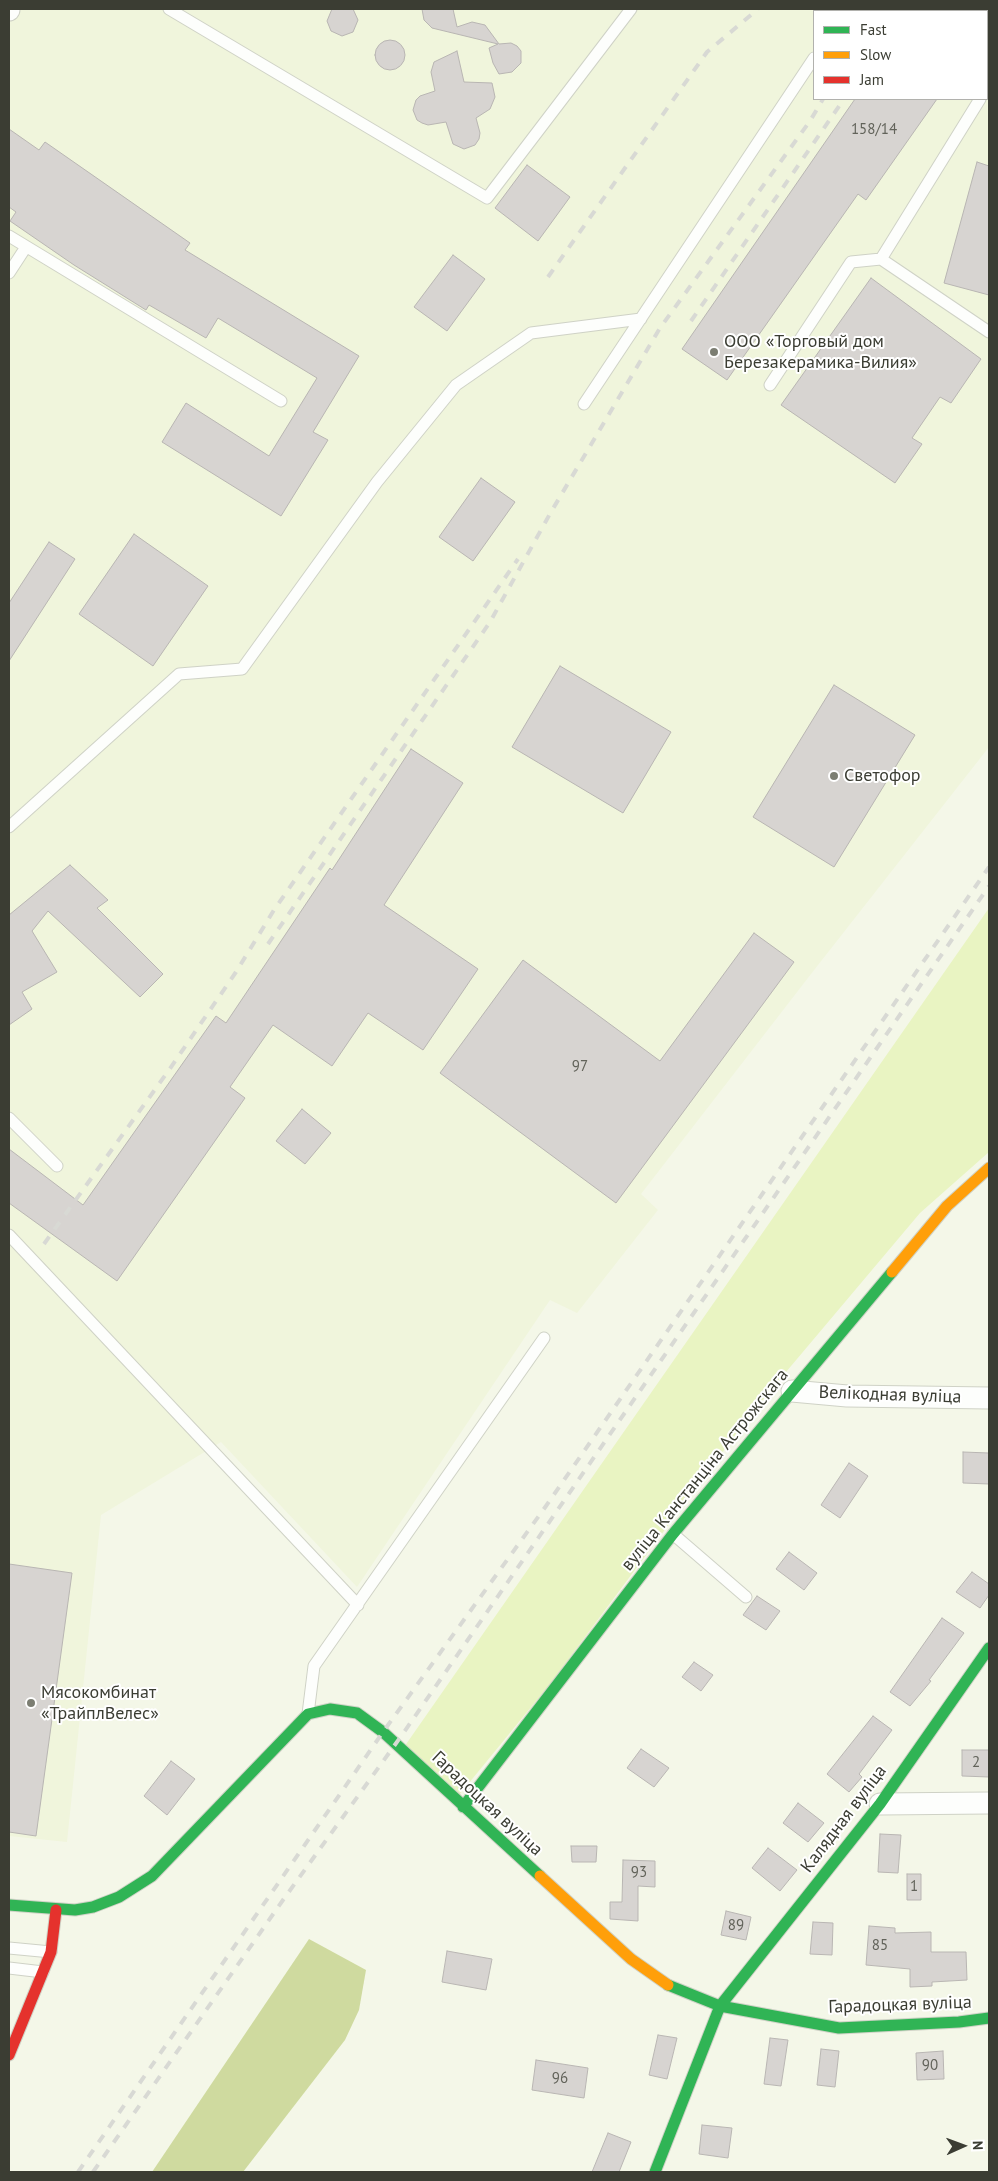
<!DOCTYPE html>
<meta charset="utf-8">
<style>
body{margin:0}
#map{position:relative;width:998px;height:2181px;overflow:hidden;background:#f4f7e8;font-family:"PT Sans",sans-serif}
canvas{display:block}
.frame{position:absolute;inset:0;border:10px solid #3b3d33;pointer-events:none}
.legend{position:absolute;left:813px;top:10px;width:175px;height:90px;box-sizing:border-box;background:#fff;border:1px solid #b1b1ad;margin:0;padding:6px 9px;list-style:none;font-size:15px;color:#3b3d33}
.legend li{display:flex;align-items:center;gap:10px;height:25px}
.legend b{width:25px;border:1px solid #b1b1ad}
.north{position:absolute;left:938px;top:2121px;width:50px;height:50px;-webkit-text-stroke:4px #fff;paint-order:stroke;rotate:88deg;font-size:14px;font-weight:700;line-height:20px;text-align:center;color:#3b3d33}
.north::after{content:'';display:block;margin:auto;width:18px;height:22px;background:#3b3d33;clip-path:polygon(50% 0,100% 100%,50% 72%,0 100%)}
</style>
<div id="map">
<canvas width="998" height="2181"></canvas>
<div class="frame"></div>
<ul class="legend">
<li><b style="height:6px;background:#30b455"></b>Fast</li>
<li><b style="height:6px;background:#ff9f0a"></b>Slow</li>
<li><b style="height:6px;background:#e5322d"></b>Jam</li>
</ul>
<div class="north">N</div>
</div>
<script>
const c = document.querySelector('canvas').getContext('2d');
c.lineJoin = 'round';
function fill(path, color) { c.fillStyle = color; c.fill(path, 'evenodd'); }
const shape = rows => new Path2D(rows.map(r => 'M' + r).join(''));
function stroke(path, color, width, dash) { c.strokeStyle = color; c.lineWidth = width; c.lineCap = dash ? 'butt' : 'round'; c.setLineDash(dash || []); c.stroke(path); }
function write(font, color, halo, rows, align = 'center') {
  c.font = font + ' "PT Sans",sans-serif'; c.lineWidth = 4; c.setLineDash([]); c.textBaseline = 'middle'; c.strokeStyle = halo; c.fillStyle = color; for (const [text, x, y, turn = 0] of rows) {
    c.save(); c.translate(x, y); c.rotate((+turn || 0) * Math.PI / 180); c.textAlign = isNaN(turn) ? turn : align; if (halo) c.strokeText(text, 0, 0); c.fillText(text, 0, 0); c.restore();
  }
}
fill(shape([
 [9,9,989,9,989,747,811,974,641,1194,658,1210,577,1313,550,1300,357,1587,221,1442,101,1515,67,1842,9,1836],
 [814,11,987,11,987,99,814,99]
]), '#f0f5dc');
fill(shape([
 [989,908,989,1152,920,1213,754,1410,550,1684,455,1800,402,1750]
]), '#e9f4c2');
fill(shape([
 [309,1939,366,1970,359,2010,345,2040,243,2172,152,2172]
]), '#cfda9f');
const building = shape([
 [332,9,353,9,358,20,353,32,342,36,331,31,327,21,332,9],
 [422,9,453,9,457,27,472,22,485,25,499,44,511,43,517,46,521,51,521,63,512,72,499,74,493,63,489,48,498,44,432,28,424,20,422,9],
 '375 55a15 15 0 1 1 30 0a15 15 0 1 1-30 0Z',
 [457,51,464,82,492,83,495,97,490,109,476,118,480,133,479,139,475,145,464,149,453,144,446,122,428,125,422,123,417,120,413,110,416,100,420,96,435,91,431,72,434,62,457,51],
 [855,99,937,99,866,200,858,194,727,380,682,349,855,99],
 [9,129,39,150,45,142,190,243,185,250,359,356,313,432,328,440,281,516,162,442,186,403,269,456,317,378,218,318,206,338,149,305,146,310,74,265,10,221,16,212,9,207,9,129],
 [977,162,989,166,989,295,944,283,977,162],
 [527,165,570,197,538,241,495,208,527,165],
 [453,255,485,279,447,331,414,307,453,255],
 [871,278,981,359,951,403,940,397,912,438,922,444,895,483,781,405,871,278],
 [481,478,515,502,473,561,439,537,481,478],
 [134,534,208,586,153,666,79,614,134,534],
 [49,542,75,559,9,661,9,603,49,542],
 [560,666,671,732,623,813,512,747,560,666],
 [834,685,915,735,834,867,753,817,834,685],
 [411,749,463,783,384,905,478,969,423,1050,368,1013,332,1066,273,1025,230,1087,245,1098,117,1281,9,1203,9,1149,83,1205,216,1016,226,1023,330,868,332,870,411,749],
 [70,865,108,900,97,908,163,974,140,997,48,911,32,931,57,972,22,992,32,1009,9,1025,9,915,70,865],
 [754,933,794,962,616,1203,440,1073,523,960,660,1061,754,933],
 [302,1109,331,1133,305,1164,276,1141,302,1109],
 [963,1452,989,1453,989,1484,963,1483,963,1452],
 [849,1463,868,1476,840,1518,821,1505,849,1463],
 [789,1552,817,1573,804,1590,776,1569,789,1552],
 [9,1564,72,1573,36,1836,9,1832,9,1564],
 [972,1572,989,1584,989,1595,980,1608,956,1592,972,1572],
 [757,1596,780,1611,766,1630,743,1615,757,1596],
 [942,1618,964,1633,929,1680,931,1681,910,1706,890,1692,942,1618],
 [694,1662,713,1675,701,1691,682,1677,694,1662],
 [873,1716,892,1730,859,1774,862,1777,849,1792,827,1774,873,1716],
 [641,1749,669,1768,654,1787,627,1768,641,1749],
 [962,1750,989,1750,989,1777,962,1776,962,1750],
 [171,1761,195,1779,167,1815,144,1796,171,1761],
 [798,1803,824,1823,808,1842,783,1823,798,1803],
 [880,1834,901,1835,898,1873,878,1872,880,1834],
 [571,1846,597,1846,596,1862,572,1862,571,1846],
 [768,1848,797,1870,780,1891,752,1868,768,1848],
 [623,1860,655,1861,655,1887,638,1886,638,1921,610,1919,610,1902,622,1902,623,1860],
 [907,1874,921,1874,921,1900,907,1900,907,1874],
 [726,1911,751,1917,746,1940,721,1935,726,1911],
 [813,1922,833,1923,832,1955,810,1954,813,1922],
 [869,1926,895,1928,895,1933,931,1932,931,1952,966,1952,967,1980,932,1982,932,1986,910,1987,910,1969,866,1965,869,1926],
 [447,1951,492,1959,486,1990,442,1982,447,1951],
 [658,2035,677,2038,667,2079,649,2075,658,2035],
 [770,2038,788,2040,781,2086,764,2084,770,2038],
 [821,2049,839,2051,835,2087,817,2085,821,2049],
 [943,2051,944,2079,917,2080,916,2053,943,2051],
 [536,2060,588,2068,584,2098,532,2090,536,2060],
 [702,2125,732,2128,728,2158,699,2154,702,2125],
 [608,2133,631,2142,619,2172,592,2172,608,2133]
]);
fill(building, '#d7d4d1');
stroke(building, '#b9b6b3', 1);
const lane = shape([
 [169,9,487,198,631,9],
 [848,11,850,9],
 [987,87,989,83],
 [9,236,281,401],
 [881,259,989,332],
 [9,273,26,247],
 [770,385,851,262,881,259,980,99],
 [584,404,814,58],
 [9,827,179,674,242,669,377,482,456,385,531,333,641,319],
 [9,1118,57,1166],
 [9,1235,358,1605],
 [673,1534,746,1597],
 [308,1714,314,1666,544,1338],
 [9,1948,51,1952],
 [9,1968,43,1972]
]);
const street = shape([
 [9,10,9,9],
 [792,1391,847,1396,989,1398],
 [880,1804,989,1803]
]);
const fast = shape([
 [463,1807,673,1534,892,1272],
 [9,1905,75,1910,93,1907,119,1897,152,1876,308,1714,330,1709,357,1713,383,1732,540,1876],
 [668,1985,720,2006,839,2028,959,2022,989,2018],
 [655,2172,720,2006,880,1804,989,1648]
]);
const slow = shape([
 [892,1272,947,1206,989,1168],
 [540,1876,631,1959,668,1985]
]);
const jam = shape([
 [9,2055,51,1952,56,1910]
]);
stroke(lane, '#cfd2c6', 13);
stroke(street, '#cfd2c6', 23);
stroke(fast, '#cfd2c6', 13);
stroke(slow, '#cfd2c6', 13);
stroke(jam, '#cfd2c6', 13);
stroke(lane, '#fdfefc', 11);
stroke(street, '#fdfefc', 21);
stroke(fast, '#30b455', 11);
stroke(slow, '#ff9f0a', 11);
stroke(jam, '#e5322d', 11);
stroke(shape([
 [905,11,907,9],
 [548,277,707,52,758,9],
 [691,321,844,99],
 [268,944,490,622,551,512,660,328,810,121,823,99],
 [44,1244,169,1070,236,972,274,910,518,559],
 [78,2172,383,1732,546,1506,989,867],
 [93,2172,283,1900,402,1735,989,886]
]), '#d8d9d4', 4, [9, 9]);
for (const [x, y, r, color] of [
 [714,352,5,"#7c7e72"],
 [834,776,5,"#7c7e72"],
 [31,1703,5,"#7c7e72"]
]) { const dot = new Path2D(); dot.arc(x, y, r, 0, 2 * Math.PI); c.fillStyle = color; c.fill(dot); stroke(dot, '#fff', 2); }
write('15px', '#62635a', null, [
 ["158/14",874,130],
 ["97",580,1067],
 ["2",976,1763],
 ["93",639,1873],
 ["1",914,1887],
 ["89",736,1926],
 ["85",880,1946],
 ["90",930,2066],
 ["96",560,2079]
]);
write('18px', '#3b3d33', '#fff', [
 ["ООО «Торговый дом",724,342],
 ["Березакерамика-Вилия»",724,363],
 ["Светофор",844,776],
 ["Мясокомбинат",41,1693],
 ["«ТрайплВелес»",41,1714]
], 'left');
write('18px', '#3b3d33', '#fff', [
 ["Велікодная вуліца",890,1395,2],
 ["вуліца Канстанціна Астрожскага",705,1470,-51],
 ["Гарадоцкая вуліца",487,1804,43],
 ["Калядная вуліца",844,1819,-53],
 ["Гарадоцкая вуліца",900,2005,-2]
]);
</script>
